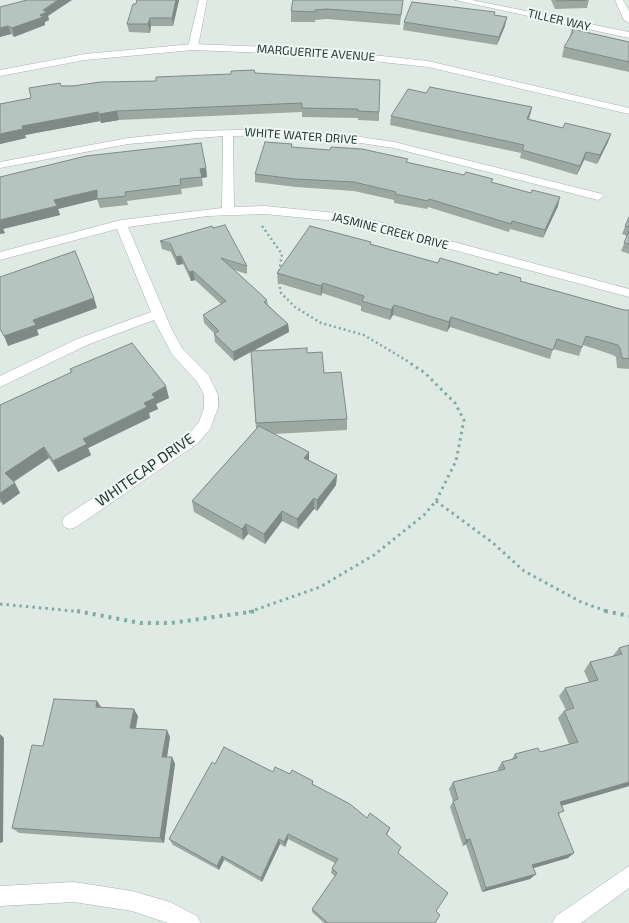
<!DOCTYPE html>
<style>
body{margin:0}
canvas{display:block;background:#e0eae5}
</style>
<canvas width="629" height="923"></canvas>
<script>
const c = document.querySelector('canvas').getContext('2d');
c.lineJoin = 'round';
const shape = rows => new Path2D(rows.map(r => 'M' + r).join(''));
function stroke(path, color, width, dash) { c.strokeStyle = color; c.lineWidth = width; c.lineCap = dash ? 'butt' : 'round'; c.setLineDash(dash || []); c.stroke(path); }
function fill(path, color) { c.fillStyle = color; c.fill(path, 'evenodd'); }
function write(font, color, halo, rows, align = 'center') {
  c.font = font + ' "Exo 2",sans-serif'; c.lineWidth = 4; c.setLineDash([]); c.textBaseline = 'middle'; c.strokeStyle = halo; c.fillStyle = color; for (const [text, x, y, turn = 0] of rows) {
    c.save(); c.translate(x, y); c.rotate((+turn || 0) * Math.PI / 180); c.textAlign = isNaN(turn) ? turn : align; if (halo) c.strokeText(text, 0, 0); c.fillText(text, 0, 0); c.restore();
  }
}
const street = shape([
 [199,0,207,0,198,47,193,50,188,47,199,0],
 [455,0,472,0,629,32,629,38,455,0],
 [615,0,623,0,629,11,629,23,624,20,615,0],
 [276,129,347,135,394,142,602,194,604,196,598,200,394,148,347,141,276,135,233,136,234,207,265,206,336,213,372,220,629,289,629,297,372,228,336,221,265,214,207,216,128,227,172,330,182,348,209,376,218,395,218,408,210,429,197,444,76,527,70,529,64,527,62,522,64,517,187,436,199,422,204,408,204,395,198,383,172,354,154,320,87,345,0,387,0,376,77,339,151,312,117,229,0,260,0,252,121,220,222,208,223,136,128,144,0,168,0,162,128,138,195,131,276,129],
 [629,866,629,888,581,923,552,923,556,916,629,866],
 [74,882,132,891,170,902,197,916,201,923,168,923,132,911,74,902,0,906,0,886,74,882]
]);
const secondary = shape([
 [193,44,317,49,428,61,629,108,629,114,428,67,317,55,193,50,85,60,0,76,0,70,85,54,193,44]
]);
stroke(street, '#a3b1ac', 1);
stroke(secondary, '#a0b5ad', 1);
stroke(shape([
 [262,226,282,254,279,273],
 [279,282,281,293,295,307,321,323,364,335,409,362]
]), '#82ab9f', 2.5, [2, 3]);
stroke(shape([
 [436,501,493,543,524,571,581,602,609,612],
 [0,604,83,612],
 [249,612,320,587,374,555,424,515,436,501,456,461,464,420,455,403,425,373,407,361]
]), '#82ab9f', 3, [2.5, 4]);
stroke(shape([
 [77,611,140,623,171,623,257,611],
 [605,611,629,616]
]), '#82ab9f', 4, [3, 5]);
fill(street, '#fff');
fill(secondary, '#fff');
fill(shape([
 [137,0,179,0,173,26,151,26,150,33,129,32,127,24],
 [403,0,400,25,327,19,315,20,315,22,291,22,291,11],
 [551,0,589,0,587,8,555,9],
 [0,7,48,16,49,20,45,22,45,25,14,37,11,34,0,37],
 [404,22,505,26,497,45,403,30],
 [572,29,629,42,629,72,562,57,564,47,569,39],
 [255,73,379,112,379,121,358,120,358,118,302,117,302,112,119,120,101,123,100,121,25,135,26,138,0,144,0,104,31,98,61,86,156,81],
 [426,93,532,107,529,119,563,128,611,134,608,142,597,164,584,160,577,175,520,158,521,153,390,125,391,116],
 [292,144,292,147,407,163,492,182,558,206,543,238,510,229,509,232,428,207,427,209,394,203,394,200,354,191,296,187,255,182,255,174],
 [206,168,207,177,202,178,203,186,181,189,182,194,127,201,128,205,100,208,97,199,58,209,60,215,3,229,5,233,0,234,0,177],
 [629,217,629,254,621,251,627,236,622,234],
 [160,241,247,266,247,274,234,270,267,300,268,305,288,324,289,332,252,351,307,353,324,373,347,419,347,430,274,434,309,460,337,475,336,485,317,511,314,509,298,529,282,521,265,544,248,534,243,540,194,512,192,501,256,429,251,351,234,361,215,342,214,334,214,333,204,323,203,315,221,304,195,280,191,281,183,264,177,265,171,252,162,249],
 [371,242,371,245,438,263,498,275,624,310,629,310,629,369,617,368,616,357,613,355,583,345,579,356,553,349,550,359,450,327,447,332,393,315,390,320,361,311,361,306,322,293,321,296,278,283,277,273],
 [70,369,169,398,156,404,158,409,149,413,150,418,88,448,91,455,58,472,49,458,14,482,20,493,3,505,2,502,0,503,0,405,71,373],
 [629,645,629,786,561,806,559,816,568,858,533,868,536,874,530,879,482,892,466,844,463,846,450,807,453,801,449,789,453,782,498,771,498,768,502,762,512,759,515,754,540,752,569,744,558,718,564,711,566,710,559,696,565,688,589,682,584,671,590,662,612,657,619,648],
 [97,701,101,707,138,716,136,728,170,737,167,757,172,757,175,764,164,843,19,833,12,828,43,746],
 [215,764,290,774,313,785,367,818,390,828,387,835,436,911,435,923,324,923,312,912,312,909,335,876,331,873,332,868,335,863,288,839,285,847,280,844,262,882,224,860,219,870,173,845,169,839]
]), '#9ca9a3');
fill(shape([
 [58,0,72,0,48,16,49,20,45,22,45,25,14,37,12,28,43,10],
 [176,0,179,0,173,26,172,18],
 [507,17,505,26,497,45,499,37],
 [150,18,151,26,150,33,148,24],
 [8,26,11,34,0,37,0,28],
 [532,107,530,115,525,127,527,119],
 [117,111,119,120,101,123,99,114],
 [98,112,100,121,25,135,26,138,0,144,0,134,22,126],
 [611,134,608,142,597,164,600,155],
 [586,152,584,160,577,175,580,166],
 [206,168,207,177,201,178,200,169],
 [97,190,99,199,58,209,60,215,3,229,5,233,0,234,0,220,54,200],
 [560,197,558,206,543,238,545,230],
 [181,256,183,264,177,265,176,257],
 [193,271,195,280,191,281,189,272],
 [323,283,322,293,321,296,321,286],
 [94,298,97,308,37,330,39,335,8,346,4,336,33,320],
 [394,305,393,315,390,320,391,310],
 [451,317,450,327,447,332,449,322],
 [288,324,289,332,234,361,233,352],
 [166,386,169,398,156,404,158,409,149,413,150,418,88,448,91,455,58,472,53,461,83,439,144,403,152,394],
 [44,447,49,458,11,483,5,473],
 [309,452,309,463,304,458],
 [337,475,336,485,317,511,317,500],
 [15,483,20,493,3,505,0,498,0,493],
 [314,498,314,509,298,529,297,519],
 [282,511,282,521,265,544,264,534],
 [246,524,248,534,243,540,242,529],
 [97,701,102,709,96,707],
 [134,709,138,716,134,735,130,728],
 [167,730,170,737,166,763,162,757],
 [0,734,4,738,3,842,0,843],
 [172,757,175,764,164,843,160,838],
 [629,782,629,786,554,808,560,802],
 [288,834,288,839,285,847,284,842],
 [279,839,280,844,262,882,261,878],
 [470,839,466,844,463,846,466,840],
 [574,853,568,858,527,870,532,865],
 [222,856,224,860,219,870,217,866],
 [536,874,530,879,482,892,486,888]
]), '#7f8985');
const building = shape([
 [27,0,58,0,43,10,47,12,40,15,43,17,12,28,8,26,0,28,0,7,27,0],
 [137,0,176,0,172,18,150,18,148,24,127,24,133,4,136,4,137,0],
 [293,0,403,0,401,15,327,9,315,10,315,12,291,11,293,0],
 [557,0,587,0,557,1,557,0],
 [412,2,495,12,494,15,507,17,499,37,404,22,412,2],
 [572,29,629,42,629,62,564,47,573,32,572,29],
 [254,70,255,73,380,80,379,112,358,111,358,109,302,108,302,103,117,111,99,114,98,112,22,126,23,129,0,134,0,104,31,98,29,88,60,83,61,86,73,86,100,82,156,81,156,77,231,74,231,71,254,70],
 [430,87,532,107,527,119,563,128,565,123,611,134,600,155,586,152,580,166,522,150,524,145,391,116,408,89,426,93,430,87],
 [265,142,292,144,291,147,330,150,331,147,362,149,408,159,406,162,464,175,466,172,493,179,491,182,531,193,532,190,560,197,545,230,512,221,511,224,429,199,428,201,395,194,396,192,354,182,295,179,255,174,265,142],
 [201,143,206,168,200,169,202,177,180,179,181,185,125,192,126,196,97,199,97,190,54,200,57,206,0,220,0,177,86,156,201,143],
 [629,217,629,227,625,226,629,217],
 [225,225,247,266,221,258,267,300,264,302,288,324,233,352,214,334,219,331,203,315,226,301,193,271,189,272,181,256,176,257,170,243,160,241,212,226,213,228,225,225],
 [310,226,371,242,370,244,438,263,440,258,498,275,500,272,521,278,520,281,624,310,629,310,629,359,622,358,620,348,618,345,586,336,582,347,557,339,553,350,451,317,449,322,394,305,391,310,362,301,364,296,323,283,321,286,277,273,310,226],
 [629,231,629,244,624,243,629,231],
 [75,251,94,298,33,320,36,325,4,336,0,329,0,277,75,251],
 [132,343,166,386,152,394,155,398,144,403,147,407,83,439,87,444,53,461,44,447,5,473,15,483,0,493,0,405,72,372,70,369,132,343],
 [307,348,307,353,322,352,324,373,341,372,347,419,256,423,251,351,307,348],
 [259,426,309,452,304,458,337,475,317,500,314,498,297,519,282,511,264,534,246,524,242,529,192,501,259,426],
 [629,645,629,782,560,802,564,811,558,813,574,853,532,865,536,874,486,888,470,839,466,840,453,801,458,799,453,782,505,769,502,762,517,758,515,754,538,748,540,752,578,742,564,711,574,708,565,688,598,680,590,662,622,654,619,648,629,645],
 [54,699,97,701,96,707,134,709,130,728,167,730,162,757,172,757,160,838,12,828,32,745,43,746,54,699],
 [224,747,273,772,275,767,290,774,292,770,313,781,312,784,350,804,367,818,370,813,390,828,386,834,401,847,398,853,448,893,436,911,440,915,435,923,328,923,312,909,337,873,332,868,338,859,288,834,284,842,279,839,261,878,222,856,217,866,169,839,212,762,215,764,224,747]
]);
fill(building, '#b5c4be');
stroke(building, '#7f8985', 1);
write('12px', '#223933', '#f0f7f3', [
 ["TILLER WAY",559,20,13],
 ["MARGUERITE AVENUE",316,53,4],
 ["WHITE WATER DRIVE",301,136,4],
 ["JASMINE CREEK DRIVE",390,231,14]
]);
write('15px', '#223933', '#f0f7f3', [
 ["WHITECAP DRIVE",145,470,-35]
]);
</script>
